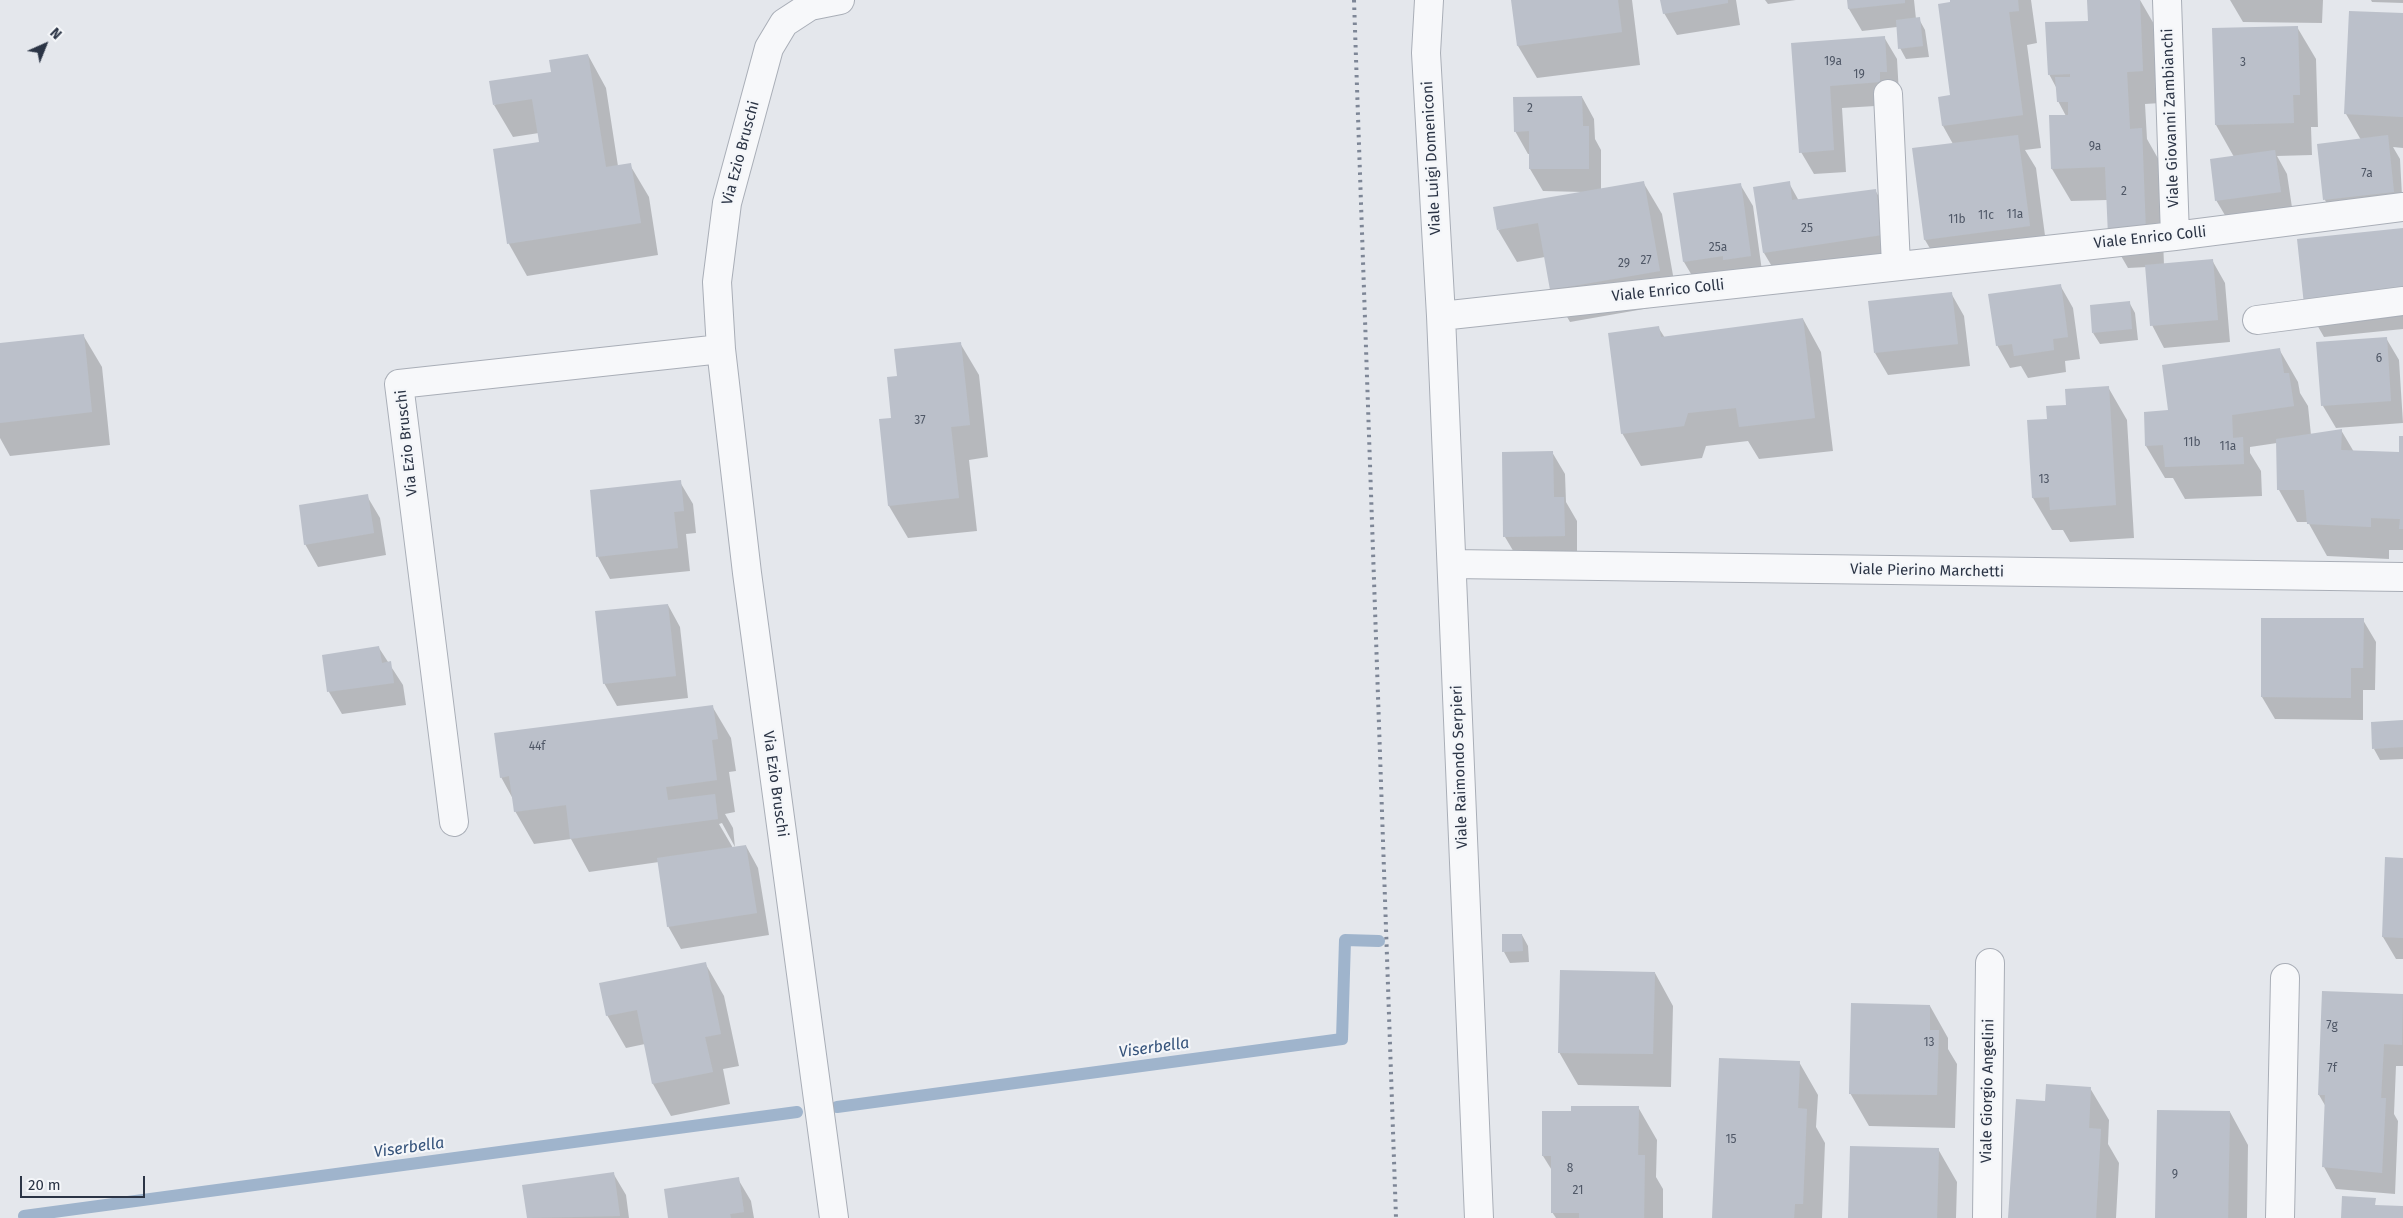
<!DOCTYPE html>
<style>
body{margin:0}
#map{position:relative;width:2403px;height:1218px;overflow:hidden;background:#e4e7ec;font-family:"Fira Sans",sans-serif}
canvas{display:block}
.north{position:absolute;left:20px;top:20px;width:50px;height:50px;-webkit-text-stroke:4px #f4f6f9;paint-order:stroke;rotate:44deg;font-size:14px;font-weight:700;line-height:20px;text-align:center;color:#2b3445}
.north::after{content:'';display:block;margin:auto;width:18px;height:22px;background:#2b3445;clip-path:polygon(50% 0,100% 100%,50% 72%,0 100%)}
.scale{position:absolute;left:20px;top:1176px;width:125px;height:22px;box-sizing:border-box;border:2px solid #2b3445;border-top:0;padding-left:6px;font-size:15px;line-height:18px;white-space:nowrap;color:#2b3445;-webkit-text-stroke:4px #f4f6f9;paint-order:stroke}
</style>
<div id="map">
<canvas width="2403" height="1218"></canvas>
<div class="north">N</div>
<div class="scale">20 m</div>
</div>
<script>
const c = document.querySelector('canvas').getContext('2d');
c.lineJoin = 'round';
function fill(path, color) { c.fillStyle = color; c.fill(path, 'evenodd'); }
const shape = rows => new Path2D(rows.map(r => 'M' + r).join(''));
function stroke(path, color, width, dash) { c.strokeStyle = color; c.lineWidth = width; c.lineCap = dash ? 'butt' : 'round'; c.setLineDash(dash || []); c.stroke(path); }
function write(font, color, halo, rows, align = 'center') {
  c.font = font + ' "Fira Sans",sans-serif'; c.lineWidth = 4.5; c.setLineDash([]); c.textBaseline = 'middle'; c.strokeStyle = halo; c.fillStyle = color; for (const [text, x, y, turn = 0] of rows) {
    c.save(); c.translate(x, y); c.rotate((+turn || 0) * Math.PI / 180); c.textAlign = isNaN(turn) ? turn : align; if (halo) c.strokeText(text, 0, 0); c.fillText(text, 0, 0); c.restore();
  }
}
fill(shape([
 [1512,0,1632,0,1640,65,1537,78,1518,46],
 [1662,0,1736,0,1740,25,1677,35,1664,13],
 [1765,0,1796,0,1768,4],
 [1848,0,1914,0,1916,19,1919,19,1925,30,1929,57,1906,59,1900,48,1897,27,1862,31,1849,9],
 [1951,0,2031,0,2037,43,2027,45,2041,148,2025,150,2036,168,2048,258,1944,272,1925,240,1953,144,1943,126,1951,97],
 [2096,0,2140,0,2158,31,2161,103,2145,104,2147,139,2160,162,2164,265,2212,260,2225,283,2230,342,2164,348,2152,325,2147,267,2128,268,2109,235,2107,200,2071,201,2052,169,2066,116,2058,101,2057,89,2049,74,2089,22],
 [2230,0,2323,0,2322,23,2243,22],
 [2371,0,2403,0,2403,3,2372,2],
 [2403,15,2403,148,2393,147,2400,159,2403,214,2337,222,2325,200,2319,145,2361,140,2346,114],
 [2297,27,2316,59,2318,127,2311,127,2312,155,2277,156,2287,174,2293,214,2229,222,2216,200,2234,157,2216,125,2213,30],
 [1884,37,1897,59,1899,94,1892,105,1842,108,1846,172,1814,174,1801,152,1792,44],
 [588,55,606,88,618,166,630,165,649,197,658,255,527,276,509,244,494,150,540,143,539,133,513,137,494,105],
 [1582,97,1594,119,1595,139,1601,150,1601,189,1643,182,1662,214,1678,303,1570,322,1551,289,1545,257,1517,262,1498,230,1583,192,1543,191,1530,169,1530,154,1528,154,1515,131],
 [1789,183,1799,201,1875,190,1888,212,1894,258,1777,275,1764,253],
 [1740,184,1753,206,1763,278,1697,284,1684,262,1674,194],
 [2403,229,2403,329,2324,337,2305,304],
 [2060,285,2073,308,2080,359,2065,361,2066,372,2028,378,2021,366,2010,368,1997,345],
 [1951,293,1964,316,1970,366,1888,375,1875,353],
 [2129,302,2135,313,2138,340,2100,344,2093,333],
 [1803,319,1821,352,1833,451,1759,459,1748,441,1706,446,1702,458,1641,466,1622,433,1658,327,1665,338],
 [83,335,102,367,110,445,10,456,0,438,0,344],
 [2386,338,2399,360,2403,423,2336,428,2323,406,2318,343],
 [960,343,979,375,988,457,969,460,977,531,908,538,889,506,893,419,898,377],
 [2279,349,2298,382,2300,393,2308,406,2311,435,2341,430,2354,452,2400,454,2403,438,2403,550,2389,550,2389,559,2327,556,2308,522,2297,522,2279,490,2277,443,2250,447,2250,453,2261,471,2262,496,2185,499,2173,478,2165,478,2146,446,2170,411],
 [2108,387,2127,420,2134,538,2070,542,2063,530,2052,530,2033,498,2048,420,2067,406],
 [1552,452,1565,474,1566,502,1577,521,1577,558,1518,559,1505,537,1503,453],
 [680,482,693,504,696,533,686,534,690,571,610,579,598,557,591,491],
 [367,496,380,518,386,555,318,567,305,544],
 [668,605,680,627,688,698,617,706,604,683],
 [2363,620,2376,642,2375,690,2363,690,2363,720,2275,719,2262,697],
 [379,648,403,685,406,705,342,714,329,692,323,656],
 [712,706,731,738,736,771,729,772,735,812,725,814,733,828,735,847,722,823,719,824,733,848,746,846,758,868,769,935,681,949,668,926,659,862,589,872,571,839,534,844,515,811,513,799,501,777],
 [2403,721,2403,759,2380,760,2374,749],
 [2403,859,2403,959,2396,959,2383,937],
 [1522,935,1528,946,1529,962,1510,963,1504,952],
 [705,963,724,996,739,1066,723,1069,730,1104,671,1116,653,1084,645,1044,626,1048,607,1015],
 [1655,973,1673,1006,1671,1087,1578,1085,1559,1052],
 [2324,992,2403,995,2403,1066,2396,1066,2394,1114,2398,1121,2395,1194,2336,1189,2324,1167,2326,1107,2319,1095],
 [1930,1006,1948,1038,1948,1049,1957,1064,1955,1128,1869,1126,1850,1093],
 [1799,1062,1818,1095,1816,1127,1825,1143,1822,1218,1714,1218],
 [2090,1088,2109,1120,2108,1144,2119,1163,2116,1218,2010,1218,2046,1102],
 [1638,1107,1657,1140,1656,1177,1663,1189,1663,1218,1556,1218,1552,1212,1553,1172,1543,1156,1572,1112],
 [2230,1112,2248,1145,2247,1218,2156,1218],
 [1938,1149,1957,1182,1956,1218,1849,1218],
 [613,1173,626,1195,629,1218,528,1218,523,1186],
 [738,1179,751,1201,754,1218,669,1218]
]), '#0003');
stroke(shape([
 [837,1107,1342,1039,1345,940,1379,941],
 [24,1216,797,1112]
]), '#9fb4cc', 12);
fill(shape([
 [1511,0,1618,0,1622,32,1517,46],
 [1660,0,1728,0,1728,3,1663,14],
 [1847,0,1905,0,1905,3,1848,9],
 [1950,0,2018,0,2019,11,2009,12,2023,115,1942,126,1938,97,1950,95,1938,4,1950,2],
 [2087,0,2140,0,2143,71,2127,72,2130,129,2142,128,2146,234,2108,236,2105,167,2051,169,2049,115,2068,115,2068,102,2057,102,2055,77,2070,77,2070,74,2048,75,2045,22,2088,21],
 [2349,11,2403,13,2403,117,2344,114],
 [1920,17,1923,46,1898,49,1896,20],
 [2298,26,2300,95,2293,95,2294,123,2215,125,2212,28],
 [1885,36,1887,72,1880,72,1880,82,1830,86,1834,150,1799,153,1791,43],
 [588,54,606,167,631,163,641,223,507,244,493,149,539,142,532,99,493,105,489,81,551,72,549,60],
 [1582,96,1583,126,1589,126,1589,169,1529,169,1529,131,1514,132,1513,97],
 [2018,135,2030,226,1924,240,1912,148],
 [2388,135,2394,192,2323,200,2317,144],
 [2275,150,2281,192,2215,201,2210,159],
 [1644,181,1660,271,1550,290,1538,223,1497,230,1493,207],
 [1790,181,1792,200,1876,189,1882,235,1763,253,1753,187],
 [1741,183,1751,256,1723,260,1723,256,1683,262,1673,193],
 [2403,228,2403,294,2304,305,2297,239],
 [2213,259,2218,320,2150,326,2145,265],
 [2061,284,2068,337,2053,339,2054,350,2014,356,2012,344,1996,346,1988,294],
 [1952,292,1958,344,1874,353,1868,301],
 [2130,301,2132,329,2092,333,2090,305],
 [1803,318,1815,418,1739,427,1736,408,1688,413,1684,426,1621,434,1608,333,1659,326,1661,337],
 [84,334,92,412,0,423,0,343],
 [2387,337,2391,401,2321,406,2316,342],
 [961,342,970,425,951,427,959,498,888,506,879,419,891,418,887,377,897,376,894,349],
 [2280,348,2284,373,2289,373,2294,406,2232,415,2233,438,2243,437,2244,464,2165,467,2163,445,2145,446,2144,412,2168,410,2162,365],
 [2109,386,2116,505,2050,510,2049,497,2032,498,2027,420,2047,419,2046,406,2066,405,2065,389],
 [2342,429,2341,450,2399,452,2399,436,2403,436,2403,529,2399,529,2400,519,2371,518,2371,527,2307,524,2304,490,2277,490,2276,439],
 [1553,451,1554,497,1564,497,1565,536,1503,537,1502,452],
 [681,480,684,511,674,512,678,548,596,557,590,490],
 [368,494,374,533,304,545,299,505],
 [668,604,676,676,603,684,595,611],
 [2261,618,2364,618,2363,668,2351,668,2351,698,2261,697],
 [379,646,382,663,391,661,394,683,327,692,322,655],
 [713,705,718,739,712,740,717,780,666,787,668,800,715,794,718,819,570,839,566,805,514,812,509,776,500,778,494,733],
 [2403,720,2403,747,2372,749,2371,722],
 [746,845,757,913,667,927,657,858],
 [2385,857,2403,858,2403,938,2382,937],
 [1502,934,1522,934,1523,951,1502,952],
 [706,962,721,1034,705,1037,713,1072,652,1084,637,1010,606,1016,599,983],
 [1560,970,1655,972,1653,1054,1558,1053],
 [2322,991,2403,994,2402,1045,2384,1044,2381,1098,2386,1098,2382,1173,2322,1167,2325,1095,2318,1095],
 [1851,1003,1930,1005,1930,1030,1939,1030,1937,1095,1849,1094],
 [1719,1058,1800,1061,1798,1108,1807,1109,1803,1204,1795,1204,1794,1218,1712,1218],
 [2046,1084,2091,1087,2089,1128,2101,1129,2096,1218,2008,1218,2016,1099,2045,1101],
 [1571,1106,1639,1106,1638,1155,1645,1155,1644,1218,1579,1218,1579,1213,1551,1213,1551,1156,1542,1156,1542,1111,1571,1111],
 [2157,1110,2230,1111,2228,1218,2155,1218],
 [1850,1146,1939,1148,1937,1218,1848,1218],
 [614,1172,620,1216,527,1218,522,1185],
 [739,1177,744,1212,730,1214,731,1218,668,1218,664,1189],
 [2342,1196,2376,1198,2375,1205,2403,1206,2403,1218,2341,1218]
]), '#bbc0ca');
const minor = shape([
 [1429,0,1426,53,1441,316,1479,1218],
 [2167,0,2175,236],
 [1888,94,1896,265],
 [1441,316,2175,236,2403,207],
 [2257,320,2403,301],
 [1452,564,2403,577],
 [454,822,399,384,721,349],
 [834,1218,747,573,721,349,717,282,727,203,769,48,784,23,810,6,840,0],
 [1987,1218,1990,963],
 [2280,1218,2285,978]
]);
stroke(minor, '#a9aeb7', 30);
stroke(minor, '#f7f8fa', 28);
stroke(shape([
 [1354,0,1396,1218]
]), '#7d8696', 4, [2.5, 5]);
write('12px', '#4f5766', null, [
 ["19a",1833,62],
 ["3",2243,63],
 ["19",1859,75],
 ["2",1530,109],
 ["9a",2095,147],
 ["7a",2367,174],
 ["2",2124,192],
 ["11a",2015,215],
 ["11c",1986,216],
 ["11b",1957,220],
 ["25",1807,229],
 ["25a",1718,248],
 ["27",1646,261],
 ["29",1624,264],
 ["6",2379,359],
 ["37",920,421],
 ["11b",2192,443],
 ["11a",2228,447],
 ["13",2044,480],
 ["44f",537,747],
 ["7g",2332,1026],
 ["13",1929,1043],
 ["7f",2332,1069],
 ["15",1731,1140],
 ["8",1570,1169],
 ["9",2175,1175],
 ["21",1578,1191]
]);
write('15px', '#2b3445', '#f4f6f9', [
 ["Viale Giovanni Zambianchi",2171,118,-92],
 ["Via Ezio Bruschi",741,153,-75],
 ["Viale Luigi Domeniconi",1432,158,-93],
 ["Viale Enrico Colli",2150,238,-6],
 ["Viale Enrico Colli",1668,291,-6],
 ["Via Ezio Bruschi",407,443,-96],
 ["Viale Pierino Marchetti",1927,571,1],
 ["Viale Raimondo Serpieri",1460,767,-92],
 ["Via Ezio Bruschi",775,784,82],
 ["Viale Giorgio Angelini",1988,1091,-89]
]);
write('italic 16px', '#34527a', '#f4f6f9', [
 ["Viserbella",1154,1048,-8],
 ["Viserbella",409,1148,-8]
]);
</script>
